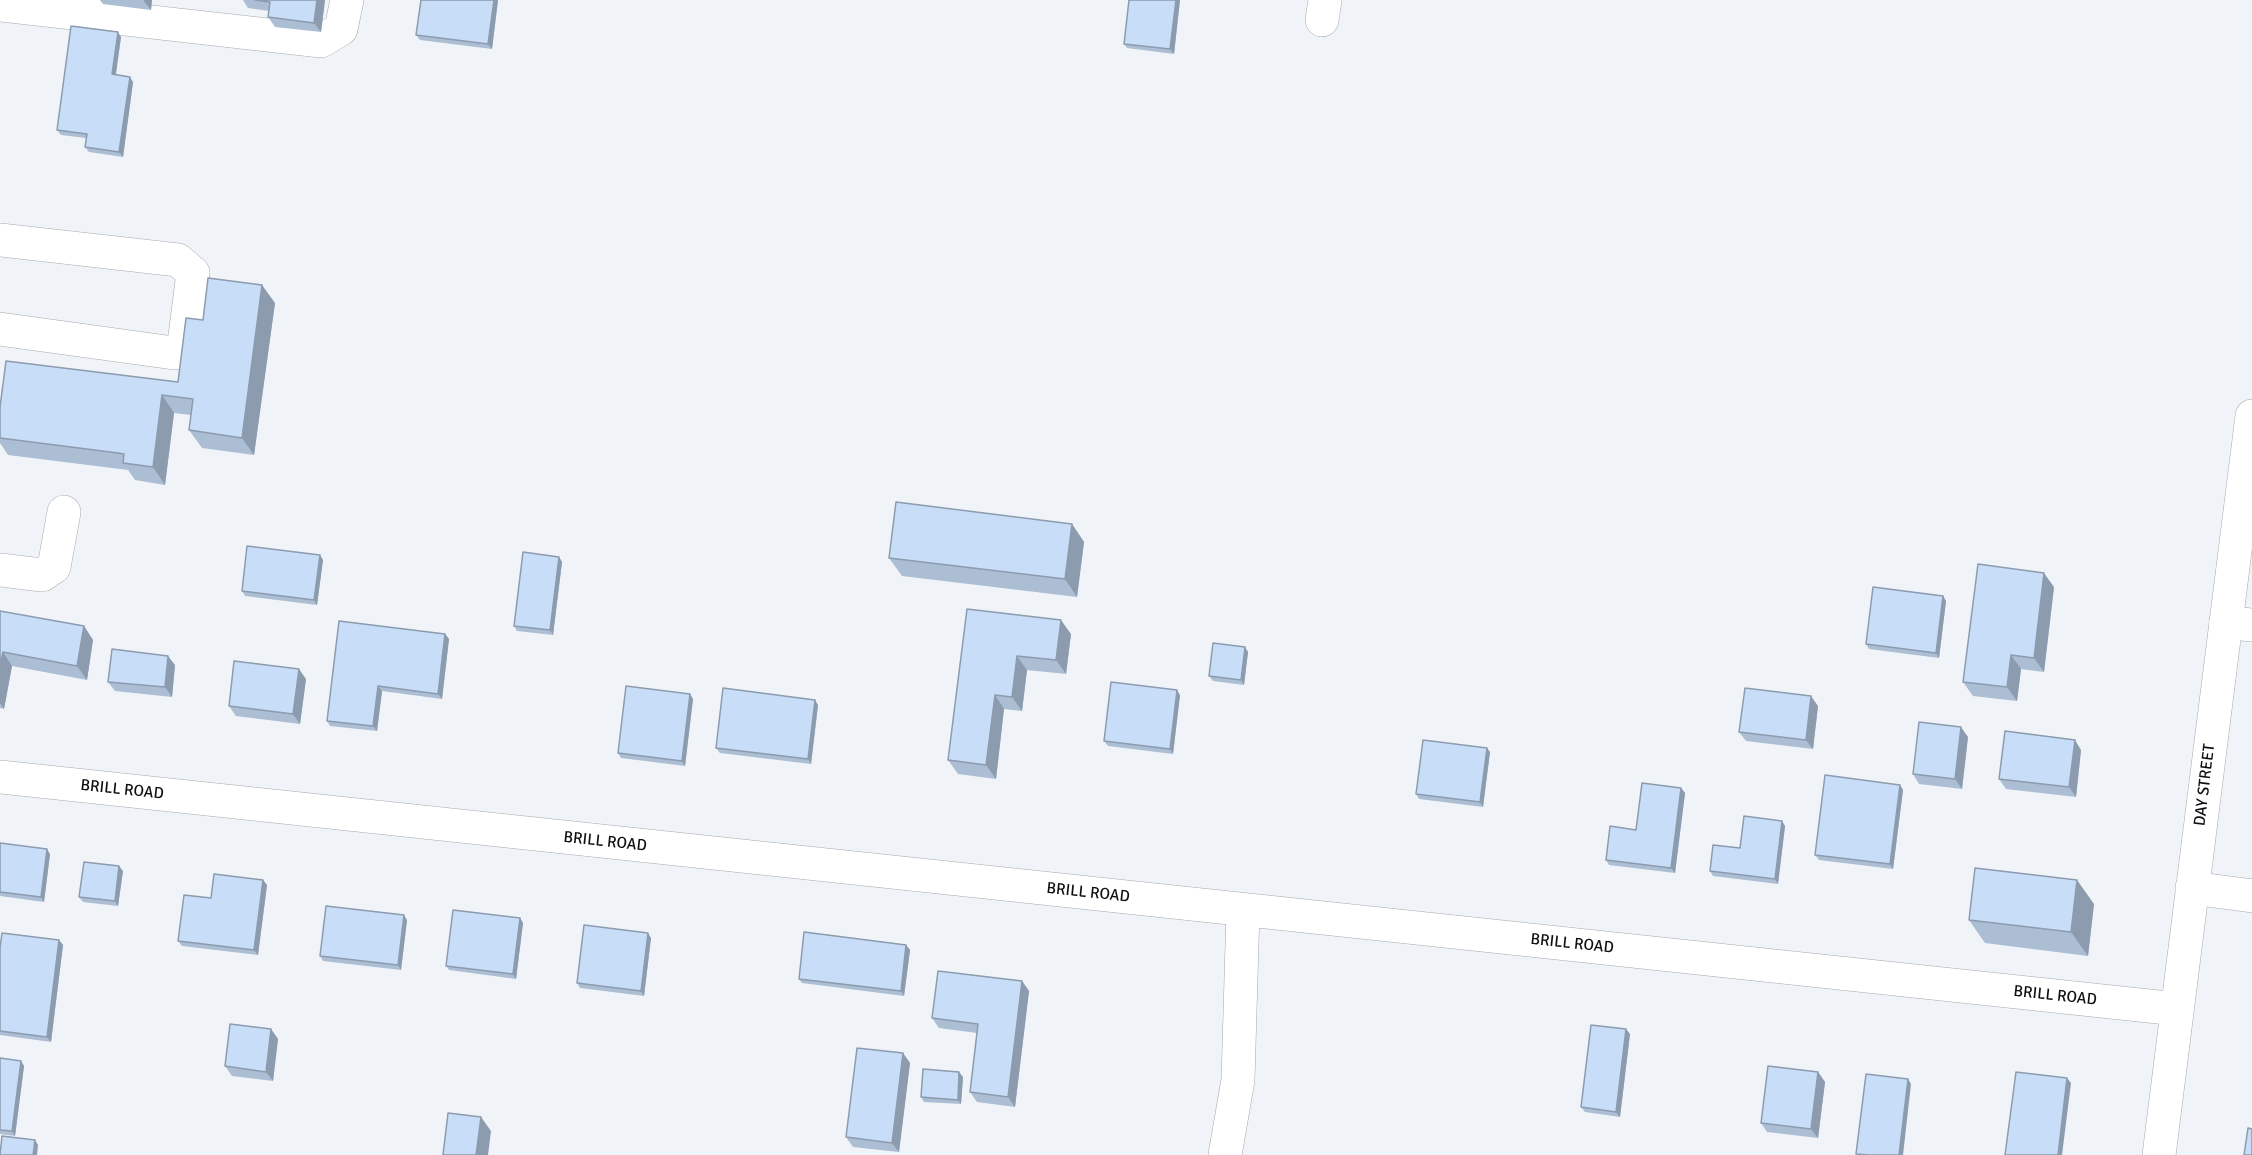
<!DOCTYPE html>
<style>
body{margin:0}
canvas{display:block;background:#f0f4f9}
</style>
<canvas width="2252" height="1155"></canvas>
<script>
const c = document.querySelector('canvas').getContext('2d');
c.lineJoin = 'round';
const shape = rows => new Path2D(rows.map(r => 'M' + r).join(''));
function stroke(path, color, width, dash) { c.strokeStyle = color; c.lineWidth = width; c.lineCap = dash ? 'butt' : 'round'; c.setLineDash(dash || []); c.stroke(path); }
function fill(path, color) { c.fillStyle = color; c.fill(path, 'evenodd'); }
function write(font, color, halo, rows, align = 'center') {
  c.font = font + ' Signika,sans-serif'; c.lineWidth = 4.5; c.setLineDash([]); c.textBaseline = 'middle'; c.strokeStyle = halo; c.fillStyle = color; for (const [text, x, y, turn = 0] of rows) {
    c.save(); c.translate(x, y); c.rotate((+turn || 0) * Math.PI / 180); c.textAlign = isNaN(turn) ? turn : align; if (halo) c.strokeText(text, 0, 0); c.fillText(text, 0, 0); c.restore();
  }
}
const minor = shape([
 [0,5,321,41,341,29,347,0],
 [1322,20,1325,0],
 [0,240,178,260,193,273,184,344,174,353,0,329],
 [0,570,42,575,54,567,64,512],
 [2226,622,2252,625],
 [0,777,2177,1009],
 [2192,888,2252,896],
 [1225,1155,1238,1080,1243,910]
]);
const major = shape([
 [2159,1155,2252,416]
]);
stroke(minor, '#a5a9ae', 34);
stroke(major, '#a5a9ae', 34);
stroke(minor, '#fff', 33);
stroke(major, '#fff', 33);
fill(shape([
 [100,0,152,0,151,10,103,4],
 [243,0,325,0,321,32,275,27,268,17,269,11,248,8],
 [498,0,492,49,420,40,416,35],
 [1129,0,1180,0,1174,54,1127,48,1124,44],
 [121,37,116,75,133,82,123,157,89,152,85,147,86,138,61,135,57,130],
 [275,303,254,455,202,448,189,430,191,415,174,413,165,485,135,480,128,470,8,455,0,443,0,407,178,382,203,320],
 [1072,524,1084,542,1077,597,902,576,889,558],
 [320,555,323,560,317,605,245,596,242,591],
 [559,557,562,562,553,635,517,631,514,626],
 [2054,587,2044,672,2021,669,2017,701,1973,696,1963,682],
 [1943,596,1946,601,1939,658,1869,649,1866,644],
 [967,609,1071,634,1066,674,1027,670,1022,711,1004,709,996,779,958,774,948,760],
 [0,611,84,626,93,640,87,680,12,666,4,709,0,708],
 [445,634,449,639,442,699,382,691,377,731,330,726,327,721],
 [1245,647,1248,652,1244,685,1213,681,1209,676],
 [175,665,172,697,115,691,108,682],
 [306,679,300,724,236,716,229,706],
 [1180,695,1173,754,1108,746,1104,741],
 [693,699,685,766,621,758,618,753],
 [818,705,811,764,720,753,716,748],
 [1818,706,1813,749,1746,741,1739,732],
 [1968,737,1962,789,1919,784,1913,774],
 [2081,750,2076,797,2006,789,1999,779],
 [1490,752,1483,807,1419,799,1416,794],
 [1900,785,1903,790,1893,869,1819,860,1815,855],
 [1681,788,1685,793,1675,873,1609,865,1606,860,1636,830],
 [1782,821,1785,826,1778,884,1713,876,1710,871,1740,848],
 [0,843,50,854,44,902,0,896],
 [123,871,118,906,83,902,79,897],
 [263,880,267,885,258,955,182,946,178,941,211,898],
 [2094,904,2088,956,1985,943,1969,920],
 [520,918,523,923,516,979,449,970,446,966],
 [407,920,401,970,323,961,320,956],
 [651,938,644,996,580,988,577,983],
 [59,940,63,945,51,1042,0,1035,0,948],
 [906,945,910,950,904,996,802,983,799,979],
 [1022,981,1029,991,1015,1107,977,1102,970,1092,977,1033,939,1028,932,1018],
 [271,1029,278,1039,273,1081,232,1076,225,1066],
 [1630,1034,1620,1117,1585,1112,1581,1107],
 [903,1053,910,1063,899,1152,853,1147,846,1137],
 [0,1058,21,1061,24,1066,15,1136,0,1134],
 [1818,1072,1825,1082,1818,1138,1767,1132,1761,1123],
 [963,1077,961,1104,924,1102,921,1097]
]), '#acbed4');
fill(shape([
 [144,0,152,0,151,10,144,1],
 [317,0,325,0,321,32,314,23],
 [494,0,498,0,492,49,488,44],
 [1176,0,1180,0,1174,54,1170,49],
 [118,32,121,37,115,79,112,74],
 [130,77,133,82,123,157,119,152],
 [262,285,275,303,254,455,242,438],
 [162,395,174,413,165,485,153,467],
 [1072,524,1084,542,1077,597,1065,579],
 [320,555,323,560,317,605,314,600],
 [559,557,562,562,553,635,550,630],
 [2044,573,2054,587,2044,672,2034,658],
 [1943,596,1946,601,1939,658,1936,653],
 [1061,620,1071,634,1066,674,1056,660],
 [84,626,93,640,87,680,77,666],
 [445,634,449,639,442,699,438,694],
 [1245,647,1248,652,1244,685,1241,680],
 [3,652,12,666,4,709,0,703,0,666],
 [2011,655,2021,669,2017,701,2007,687],
 [168,656,175,665,172,697,165,687],
 [1017,656,1027,670,1022,711,1012,697],
 [299,669,306,679,300,724,293,714],
 [378,686,382,691,377,731,373,726],
 [1177,690,1180,695,1173,754,1170,749],
 [690,694,693,699,685,766,682,761],
 [995,695,1004,709,996,779,986,765],
 [1811,696,1818,706,1813,749,1806,740],
 [815,700,818,705,811,764,808,759],
 [1961,727,1968,737,1962,789,1955,779],
 [2075,740,2081,750,2076,797,2069,787],
 [1487,748,1490,752,1483,807,1480,802],
 [1900,785,1903,790,1893,869,1890,864],
 [1681,788,1685,793,1675,873,1671,868],
 [1782,821,1785,826,1778,884,1775,879],
 [47,849,50,854,44,902,41,897],
 [119,866,123,871,118,906,115,901],
 [263,880,267,885,258,955,254,950],
 [2077,880,2094,904,2088,956,2071,932],
 [404,915,407,920,401,970,398,965],
 [520,918,523,923,516,979,513,974],
 [648,933,651,938,644,996,641,991],
 [59,940,63,945,51,1042,47,1037],
 [906,945,910,950,904,996,901,991],
 [1022,981,1029,991,1015,1107,1008,1097],
 [271,1029,278,1039,273,1081,266,1072],
 [1626,1029,1630,1034,1620,1117,1616,1112],
 [903,1053,910,1063,899,1152,892,1143],
 [21,1061,24,1066,15,1136,12,1131],
 [959,1072,963,1077,961,1104,958,1100],
 [1818,1072,1825,1082,1818,1138,1811,1129],
 [2067,1078,2071,1083,2062,1155,2058,1155],
 [1908,1079,1911,1084,1903,1155,1899,1155],
 [481,1117,491,1131,488,1155,476,1155],
 [35,1140,38,1145,37,1155,33,1155]
]), '#8c9bad');
const building = shape([
 [255,0,317,0,314,23,268,17,270,2,255,0],
 [421,0,494,0,488,44,416,35,421,0],
 [1129,0,1176,0,1170,49,1124,44,1129,0],
 [71,26,118,32,112,74,130,77,119,152,85,147,87,134,57,130,71,26],
 [208,278,262,285,242,438,189,430,193,399,162,395,153,467,123,463,124,454,118,453,0,438,0,407,6,361,178,382,186,318,203,320,208,278],
 [896,502,1072,524,1065,579,889,558,896,502],
 [247,546,320,555,314,600,242,591,247,546],
 [523,552,559,557,550,630,514,626,523,552],
 [1978,564,2044,573,2034,658,2011,655,2007,687,1963,682,1978,564],
 [1873,587,1943,596,1936,653,1866,644,1873,587],
 [967,609,1061,620,1056,660,1017,656,1012,697,995,695,986,765,948,760,967,609],
 [0,611,84,626,77,666,3,652,0,666,0,611],
 [339,621,445,634,438,694,378,686,373,726,327,721,339,621],
 [1213,643,1245,647,1241,680,1209,676,1213,643],
 [112,649,168,656,165,687,108,682,112,649],
 [234,661,299,669,293,714,229,706,234,661],
 [1111,682,1177,690,1170,749,1104,741,1111,682],
 [626,686,690,694,682,761,618,753,626,686],
 [723,688,815,700,808,759,716,748,723,688],
 [1745,688,1811,696,1806,740,1739,732,1745,688],
 [1919,722,1961,727,1955,779,1913,774,1919,722],
 [2005,731,2075,740,2069,787,1999,779,2005,731],
 [1423,740,1487,748,1480,802,1416,794,1423,740],
 [1825,775,1900,785,1890,864,1815,855,1825,775],
 [1642,783,1681,788,1671,868,1606,860,1610,826,1636,830,1642,783],
 [1744,816,1782,821,1775,879,1710,871,1713,845,1740,848,1744,816],
 [0,843,47,849,41,897,0,892,0,843],
 [84,862,119,866,115,901,79,897,84,862],
 [1975,868,2077,880,2071,932,1969,920,1975,868],
 [214,874,263,880,254,950,178,941,184,895,211,898,214,874],
 [326,906,404,915,398,965,320,956,326,906],
 [453,910,520,918,513,974,446,966,453,910],
 [584,925,648,933,641,991,577,983,584,925],
 [804,932,906,945,901,991,799,979,804,932],
 [2,933,59,940,47,1037,0,1031,0,948,2,933],
 [938,971,1022,981,1008,1097,970,1092,978,1024,932,1018,938,971],
 [230,1024,271,1029,266,1072,225,1066,230,1024],
 [1591,1025,1626,1029,1616,1112,1581,1107,1591,1025],
 [857,1048,903,1053,892,1143,846,1137,857,1048],
 [0,1058,21,1061,12,1131,0,1130,0,1058],
 [1768,1066,1818,1072,1811,1129,1761,1123,1768,1066],
 [923,1069,959,1072,958,1100,921,1097,923,1069],
 [2016,1072,2067,1078,2058,1155,2005,1155,2016,1072],
 [1866,1074,1908,1079,1899,1155,1868,1155,1856,1154,1866,1074],
 [448,1113,481,1117,476,1155,443,1155,448,1113],
 [2248,1128,2252,1129,2252,1155,2244,1155,2248,1128],
 [2,1136,35,1140,33,1155,0,1155,2,1136]
]);
fill(building, '#c8ddf7');
stroke(building, '#8c9bad', 1.5);
write('16px', '#0f1012', '#fff', [
 ["DAY STREET",2205,785,-83],
 ["BRILL ROAD",122,790,6],
 ["BRILL ROAD",605,842,6],
 ["BRILL ROAD",1088,893,6],
 ["BRILL ROAD",1572,944,6],
 ["BRILL ROAD",2055,996,6]
]);
</script>
